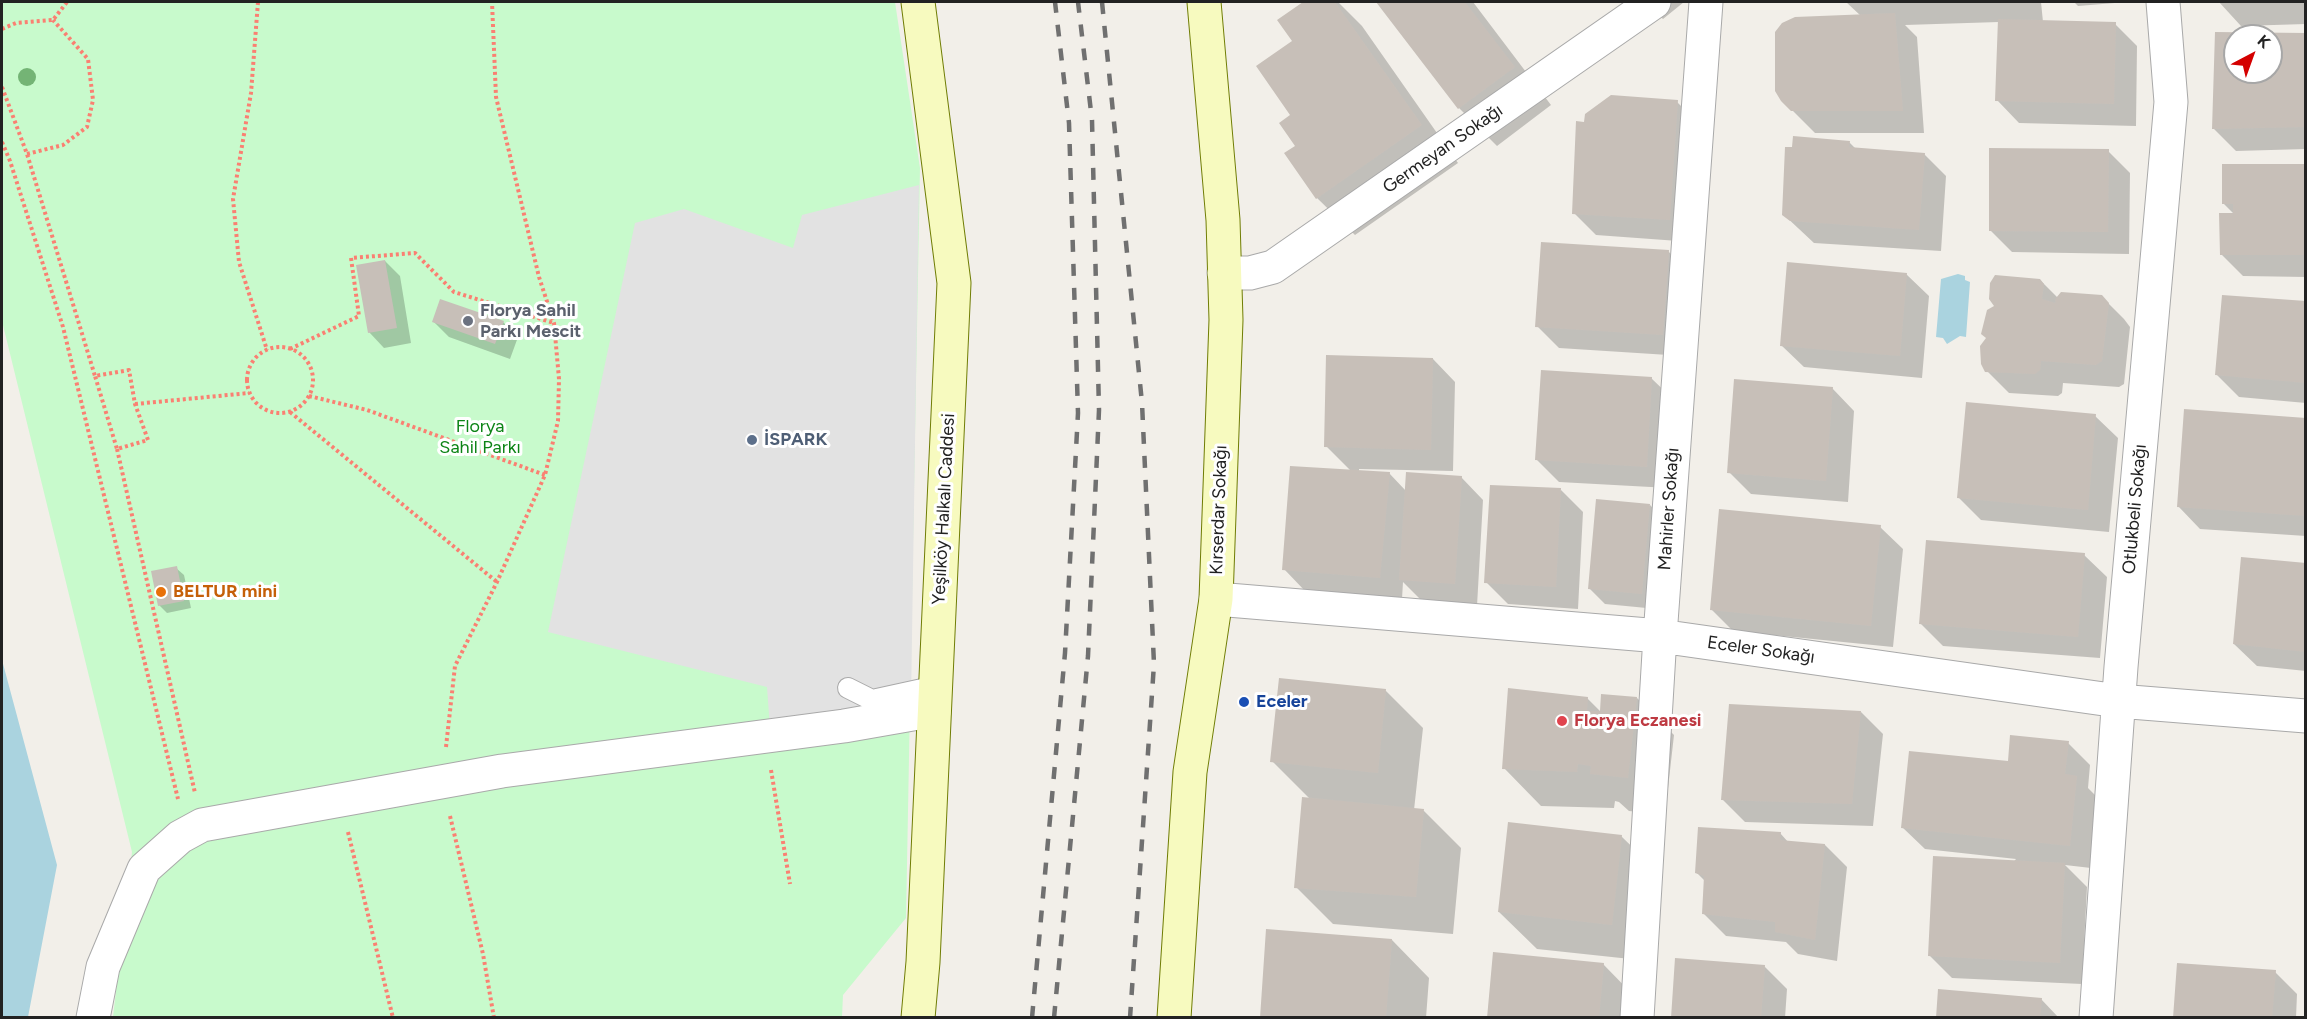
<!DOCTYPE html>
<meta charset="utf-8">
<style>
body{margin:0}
#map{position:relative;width:2307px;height:1019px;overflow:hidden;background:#f2efe9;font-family:Figtree,sans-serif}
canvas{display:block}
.frame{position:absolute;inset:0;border:3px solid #222;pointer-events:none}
.north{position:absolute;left:2223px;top:24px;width:60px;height:60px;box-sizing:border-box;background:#fff;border:2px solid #a7a7a7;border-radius:50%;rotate:41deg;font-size:16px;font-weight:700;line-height:24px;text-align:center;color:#222}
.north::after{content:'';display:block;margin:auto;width:21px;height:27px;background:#d40000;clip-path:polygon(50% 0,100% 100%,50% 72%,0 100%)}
</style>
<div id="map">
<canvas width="2307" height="1019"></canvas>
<div class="frame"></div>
<div class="north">K</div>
</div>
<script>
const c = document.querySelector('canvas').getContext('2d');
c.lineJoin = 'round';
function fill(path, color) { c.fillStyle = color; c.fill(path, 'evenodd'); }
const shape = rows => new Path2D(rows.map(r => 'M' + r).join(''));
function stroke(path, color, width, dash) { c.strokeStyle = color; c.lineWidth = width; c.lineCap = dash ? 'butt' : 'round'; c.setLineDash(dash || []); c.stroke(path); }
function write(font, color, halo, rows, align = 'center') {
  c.font = font + ' Figtree,sans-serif'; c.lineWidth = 6; c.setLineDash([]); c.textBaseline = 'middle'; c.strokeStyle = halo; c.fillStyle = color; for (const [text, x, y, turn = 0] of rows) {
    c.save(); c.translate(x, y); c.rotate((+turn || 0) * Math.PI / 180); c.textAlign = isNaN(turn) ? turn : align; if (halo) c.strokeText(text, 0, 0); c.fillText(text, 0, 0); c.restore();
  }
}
fill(shape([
 [2,2,895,2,920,168,906,918,843,995,842,1017,113,1017,132,852,2,321]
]), '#c8facc');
fill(shape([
 [919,185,911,701,770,728,767,687,548,632,635,223,684,209,793,248,802,215]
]), '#e2e2e2');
fill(shape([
 [1958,274,1965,276,1965,280,1970,282,1966,337,1960,336,1947,344,1943,338,1936,337,1941,279],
 [2,660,57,865,28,1017,2,1017]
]), '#aad3df');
fill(shape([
 [1306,2,1338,2,1362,26,1458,163,1355,235,1317,198,1286,154,1297,146,1292,116,1294,41,1279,20],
 [1378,2,1473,2,1551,105,1497,146,1459,108],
 [1645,2,1684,2,1663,19],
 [1846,2,2041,2,2043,22,2115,24,2137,46,2136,126,2019,123,1997,100,1999,22,1905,25,1917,37,1924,133,1815,133,1782,100,1861,16],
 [2074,2,2127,2,2078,6],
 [2219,2,2306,2,2306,24,2241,26],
 [2216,33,2306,34,2306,149,2236,151,2214,129],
 [2235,36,2271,36,2271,72,2235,72],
 [1677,102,1699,124,1692,242,1596,235,1574,213,1585,123],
 [1849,142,1856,149,1924,154,1946,176,1941,251,1814,243,1783,214],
 [2108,151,2130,173,2129,254,2012,252,1990,230],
 [2306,166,2306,277,2243,276,2221,254,2234,214,2223,203],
 [1668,251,1690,274,1684,356,1559,348,1537,326],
 [385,261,400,276,411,343,384,348,369,332],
 [1906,274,1929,296,1922,378,1804,367,1781,345],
 [2040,280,2058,298,2101,296,2124,319,2130,327,2124,384,2119,387,2063,383,2062,393,2058,396,2009,393,1987,371,1987,338,1996,306],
 [2306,303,2306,403,2239,397,2217,375],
 [434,322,503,322,518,337,510,359,449,337],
 [1433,359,1455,382,1453,471,1359,469,1359,471,1389,473,1406,491,1461,477,1483,500,1477,606,1423,602,1403,582,1402,599,1306,592,1284,569,1351,471,1326,446],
 [1651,378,1674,400,1669,488,1559,482,1537,460],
 [1832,388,1854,411,1848,502,1751,494,1729,472],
 [2095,416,2118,438,2109,532,1981,520,1959,498],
 [2306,420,2306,536,2200,529,2178,506],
 [1561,490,1583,512,1578,609,1508,604,1486,582],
 [1650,505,1665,521,1657,609,1605,604,1590,589],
 [1880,527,1903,549,1893,647,1733,631,1711,609],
 [2084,555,2107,577,2100,658,1943,646,1921,624],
 [2306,565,2306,671,2257,666,2234,644],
 [176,568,184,575,191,608,167,613,159,605],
 [1385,690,1423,728,1414,810,1424,811,1461,848,1453,934,1333,924,1296,887,1310,799,1272,761],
 [1587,698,1602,713,1637,698,1674,735,1665,815,1629,811,1619,802,1615,801,1614,808,1541,806,1504,768],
 [1861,712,1883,734,1873,826,1745,822,1722,799],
 [2068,743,2090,765,2088,788,2099,799,2091,868,2065,865,2087,887,2082,984,1952,978,1930,956,2016,859,1925,849,1902,827,2009,763],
 [1780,833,1789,843,1825,845,1847,867,1837,961,1798,954,1786,942,1726,936,1704,914,1706,882,1696,872],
 [1621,836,1659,873,1649,961,1537,949,1499,912],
 [1392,940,1429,978,1426,1018,1261,1018],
 [1603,964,1640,1002,1639,1018,1488,1018],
 [1764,966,1787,989,1785,1018,1672,1018],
 [2275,972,2297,994,2296,1018,2174,1018],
 [2041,999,2059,1018,1937,1018]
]), '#0003');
fill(shape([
 [1303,2,1335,2,1422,125,1316,199,1284,153,1295,146,1279,123,1290,115,1256,66,1292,41,1277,20],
 [1376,2,1465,2,1515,67,1458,109],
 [1895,13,1903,111,1791,111,1781,101,1775,91,1775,32,1782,23,1795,17],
 [1998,19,2116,22,2114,104,1995,101],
 [2215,32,2306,33,2306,127,2212,129],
 [2235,36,2271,36,2271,72,2235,72],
 [1611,95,1678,100,1670,220,1572,214,1576,121,1584,122,1585,114],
 [1793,136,1850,141,1849,147,1925,153,1919,230,1790,221,1782,215,1785,147,1792,147],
 [1989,148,2109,149,2108,232,1989,231],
 [2222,164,2306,164,2306,255,2220,255,2219,213,2233,213,2233,204,2222,204],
 [1541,242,1669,250,1663,335,1535,327],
 [385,260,397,328,368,333,356,265],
 [1787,262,1907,273,1900,356,1780,346],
 [1995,275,2040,279,2044,284,2042,299,2055,303,2056,298,2061,292,2102,295,2109,303,2102,361,2096,365,2041,361,2040,370,2035,374,1985,372,1981,364,1980,346,1986,338,1981,334,1987,310,1994,306,1989,299,1990,283],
 [2222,295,2306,301,2306,383,2215,375],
 [440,299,504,321,495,344,432,322],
 [1326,355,1433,358,1431,450,1324,447],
 [1541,370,1652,377,1647,467,1535,460],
 [1734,379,1833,387,1826,481,1727,473],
 [1966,402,2096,414,2088,510,1957,498],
 [2184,409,2306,418,2306,516,2177,507],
 [1290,466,1390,472,1380,578,1282,570],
 [1406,472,1462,476,1455,584,1399,580],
 [1490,485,1561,488,1556,587,1484,583],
 [1596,499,1650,504,1642,594,1588,589],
 [1719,509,1881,525,1871,626,1710,610],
 [1926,540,2085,553,2078,637,1919,624],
 [2241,557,2306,563,2306,652,2233,644],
 [177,566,184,601,158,606,151,571],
 [1279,678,1386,689,1378,773,1270,762],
 [1508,688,1588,697,1587,711,1600,711,1601,694,1637,697,1628,778,1590,774,1591,766,1578,764,1577,772,1502,769],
 [1729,704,1861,711,1852,804,1721,800],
 [2010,735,2069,741,2065,774,2077,776,2070,846,1901,828,1909,751,2008,761],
 [1302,797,1424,809,1416,897,1294,888],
 [1508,822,1622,835,1612,925,1498,912],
 [1698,827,1781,832,1780,840,1825,844,1815,940,1775,932,1775,922,1702,914,1704,876,1695,873],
 [1933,856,2065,863,2060,963,1928,956],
 [1266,929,1392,939,1386,1018,1260,1018],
 [1493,952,1604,963,1599,1018,1487,1018],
 [1675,958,1765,965,1761,1018,1671,1018],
 [2177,963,2276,970,2272,1018,2173,1018],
 [1938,989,2042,998,2040,1018,1936,1018]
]), '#c7bfb8');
const lane = shape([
 [848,688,872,700,936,686]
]);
const street = shape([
 [1224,273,1250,273,1273,267,1654,2],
 [1216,599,1660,636,2118,701,2306,716],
 [93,1018,103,967,144,869,180,837,202,825,502,771,844,726,924,712,934,712],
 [1637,1018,1660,636,1706,2],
 [2096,1018,2121,667,2171,102,2163,2]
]);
const secondary = shape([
 [918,1018,923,962,954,283,918,2],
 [1174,1018,1190,772,1216,599,1226,320,1223,220,1204,2]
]);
stroke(lane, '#a9a9a9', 22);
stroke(street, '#a9a9a9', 35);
stroke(secondary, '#707d05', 35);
stroke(shape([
 [258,2,251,93,233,199,239,262,267,350],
 [2,29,16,23,53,20,67,2],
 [2,87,27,154,95,376,129,370,135,404,148,440,117,449,95,376],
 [2,142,10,161,63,327,178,799],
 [27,154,63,145,87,127,93,100,88,59,53,20],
 '247 380a33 33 0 1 1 66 0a33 33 0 1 1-66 0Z',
 [290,349,359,316,351,258,415,253,454,292,554,323],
 [309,396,367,410,545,475],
 [135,404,249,393],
 [290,412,497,582],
 [117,449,195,793],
 [446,747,455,666,497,582,545,475,558,421,559,379,554,323,539,277,496,97,492,2],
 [771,770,790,884],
 [450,816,483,954,494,1018],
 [348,832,393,1018]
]), '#fa8072', 4, [3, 3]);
stroke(lane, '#fff', 20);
stroke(street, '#fff', 33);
stroke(secondary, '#f7fabf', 33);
stroke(shape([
 [1102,2,1142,403,1154,664,1130,1018],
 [1032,1018,1065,653,1078,413,1069,123,1055,2],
 [1054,1018,1088,656,1099,410,1092,120,1078,2]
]), '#707070', 4.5, [12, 12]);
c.fillStyle = '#74b475';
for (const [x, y] of [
 [27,77]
]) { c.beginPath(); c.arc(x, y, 9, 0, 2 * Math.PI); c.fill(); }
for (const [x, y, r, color] of [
 [468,321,6,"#6b7280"],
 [752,440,6,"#5c6f8a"],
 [161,592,6,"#e8710a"],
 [1244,702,6,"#1a4fb4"],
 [1562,721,6,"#e0444e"]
]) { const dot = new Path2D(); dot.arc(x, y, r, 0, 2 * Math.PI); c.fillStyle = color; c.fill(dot); stroke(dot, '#fff', 2); }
write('18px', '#222', '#fff', [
 ["Germeyan Sokağı",1443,149,-35],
 ["Yeşilköy Halkalı Caddesi",944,509,-87],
 ["Mahirler Sokağı",1669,509,-86],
 ["Otlukbeli Sokağı",2135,509,-85],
 ["Kırserdar Sokağı",1219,510,-88],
 ["Eceler Sokağı",1761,650,8]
]);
write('bold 18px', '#5b616d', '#fff', [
 ["Florya Sahil",480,311],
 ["Parkı Mescit",480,332]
], 'left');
write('18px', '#0c8416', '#fff', [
 ["Florya",480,427],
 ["Sahil Parkı",480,448]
]);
write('bold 18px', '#4e5e75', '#fff', [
 ["İSPARK",764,440]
], 'left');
write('bold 18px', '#c56008', '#fff', [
 ["BELTUR mini",173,592]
], 'left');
write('bold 18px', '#164399', '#fff', [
 ["Eceler",1256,702]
], 'left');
write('bold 18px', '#be3a42', '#fff', [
 ["Florya Eczanesi",1574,721]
], 'left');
</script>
